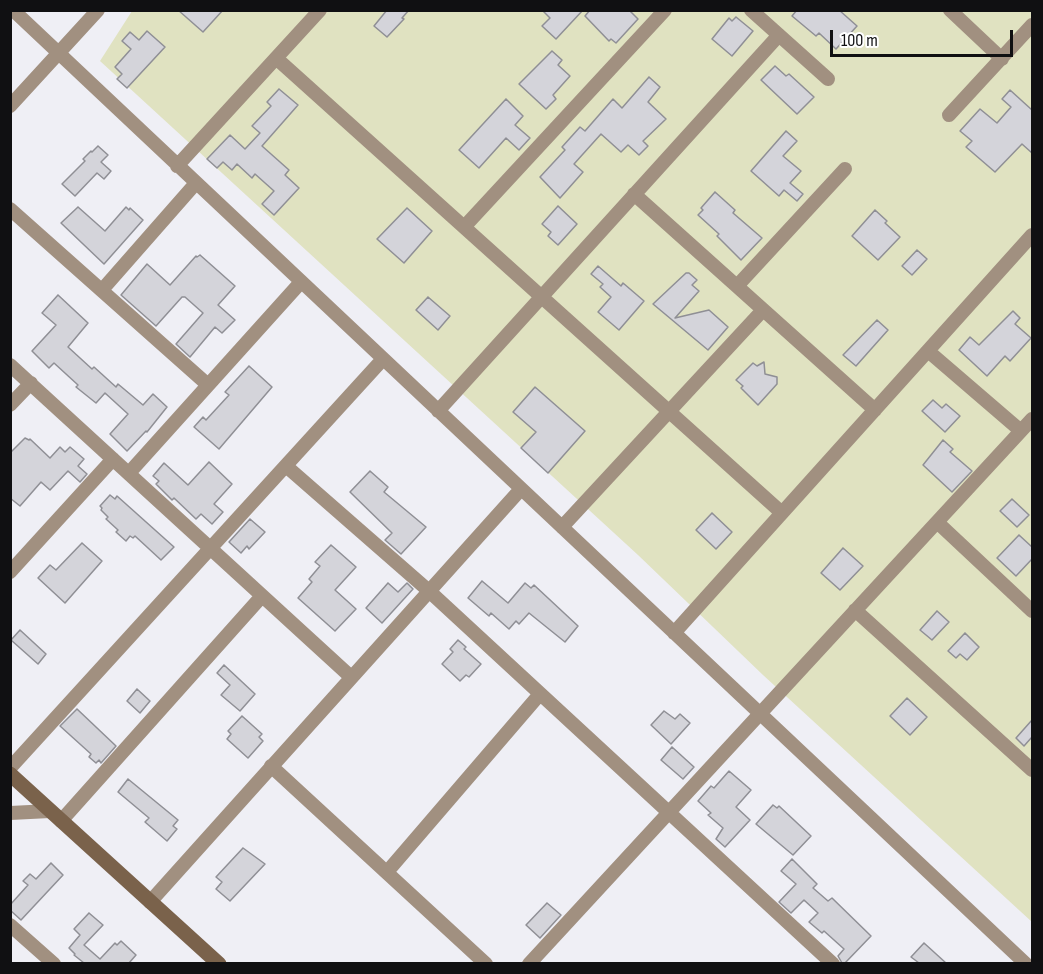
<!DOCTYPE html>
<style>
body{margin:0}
#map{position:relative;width:1043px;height:974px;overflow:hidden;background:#efeff5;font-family:"Sofia Sans Condensed",sans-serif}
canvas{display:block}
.frame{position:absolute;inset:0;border:12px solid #101012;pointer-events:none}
.scale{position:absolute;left:830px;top:30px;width:183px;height:27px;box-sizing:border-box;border:3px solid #101012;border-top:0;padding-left:8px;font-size:18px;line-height:21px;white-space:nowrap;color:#101012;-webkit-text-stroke:4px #fff;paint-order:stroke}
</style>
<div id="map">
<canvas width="1043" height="974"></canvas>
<div class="frame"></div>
<div class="scale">100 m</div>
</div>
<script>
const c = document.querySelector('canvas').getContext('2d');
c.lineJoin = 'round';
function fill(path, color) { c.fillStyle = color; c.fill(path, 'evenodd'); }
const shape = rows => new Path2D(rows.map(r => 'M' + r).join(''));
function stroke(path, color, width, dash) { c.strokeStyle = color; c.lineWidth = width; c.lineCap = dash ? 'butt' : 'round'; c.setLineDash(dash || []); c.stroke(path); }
fill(shape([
 [132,11,1032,11,1032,922,763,675,638,555,100,61]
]), '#e0e2c1');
const building = shape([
 [178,10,223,10,203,32,178,10],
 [387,10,409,10,402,18,404,19,387,37,374,26,387,10],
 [542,10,583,10,556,39,542,26,550,18,542,10],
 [590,10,629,10,638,19,616,43,611,39,609,41,585,16,590,10],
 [797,10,839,10,857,26,836,49,819,33,816,36,792,16,797,10],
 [736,17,753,31,732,56,712,39,729,18,732,21,736,17],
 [147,31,165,47,127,88,117,79,122,74,115,67,131,49,122,41,130,32,139,40,147,31],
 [552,51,562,60,558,65,570,76,553,95,556,99,546,109,519,84,552,51],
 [775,66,786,76,789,74,814,97,797,114,761,80,775,66],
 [649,77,660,87,648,102,666,119,643,141,648,146,639,155,628,145,621,152,601,134,574,164,583,172,560,198,540,177,565,150,562,147,580,127,585,131,613,99,622,108,649,77],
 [279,89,298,105,262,146,289,170,285,175,299,188,274,215,262,204,274,191,255,174,252,178,237,164,232,170,223,162,217,168,207,159,230,135,245,149,260,133,252,126,271,106,267,102,279,89],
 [1010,90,1032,110,1032,153,1022,144,995,172,966,147,972,141,960,131,980,109,997,123,1011,107,1002,99,1010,90],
 [506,99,523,116,515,125,530,138,519,150,506,138,479,168,459,150,506,99],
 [786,131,797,141,783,156,801,171,790,183,803,194,797,201,784,190,779,196,751,171,786,131],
 [98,146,108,155,101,162,111,171,104,179,97,173,75,196,62,184,85,161,83,159,91,151,92,152,98,146],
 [715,192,735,210,733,213,762,238,741,260,717,236,719,234,698,215,703,210,701,208,715,192],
 [558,206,577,224,558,245,548,236,551,232,542,224,558,206],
 [78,207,105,231,126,207,129,210,130,208,143,220,104,264,61,223,78,207],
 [407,208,432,231,404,263,377,239,407,208],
 [875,210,887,221,885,223,900,237,878,260,852,236,875,210],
 [917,250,927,259,912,275,902,266,917,250],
 [200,255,235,286,218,305,235,320,222,333,215,327,190,357,176,344,203,313,185,297,182,297,156,326,121,295,147,264,170,285,196,256,197,257,200,255],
 [598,266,621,286,623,283,644,301,619,330,598,312,611,297,600,287,603,284,591,274,598,266],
 [686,273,689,273,697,280,692,285,699,291,675,318,709,310,728,327,708,350,653,304,686,273],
 [58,295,88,323,68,347,92,369,94,367,116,387,118,384,143,405,153,394,167,407,147,432,146,431,127,451,110,434,128,414,105,393,96,403,76,387,78,385,54,363,49,368,32,351,56,325,42,313,58,295],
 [428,297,450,316,438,330,416,310,428,297],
 [1013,311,1020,318,1015,324,1031,338,1010,361,1005,356,987,376,959,350,970,337,979,345,1013,311],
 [877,320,888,330,856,366,843,355,877,320],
 [764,362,765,374,777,377,777,384,758,405,741,388,743,386,736,380,753,363,757,366,764,362],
 [249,366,272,387,219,449,194,427,203,417,206,420,229,395,225,392,249,366],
 [535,387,585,431,548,473,521,448,536,432,513,412,535,387],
 [933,400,942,408,946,404,960,416,945,432,922,411,933,400],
 [25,438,29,440,30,439,50,458,60,447,65,452,70,447,84,459,78,466,87,474,80,482,68,471,50,490,41,482,20,506,10,498,10,453,25,438],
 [943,440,953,449,950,452,972,471,952,492,923,465,943,440],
 [209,462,232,484,214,504,223,512,212,524,201,514,196,519,174,498,172,500,156,484,159,481,153,476,164,463,188,485,209,462],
 [370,471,388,487,384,492,426,527,401,554,385,540,392,533,350,492,370,471],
 [110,495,115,499,117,496,174,547,161,560,135,536,133,538,130,536,126,541,116,532,118,530,106,519,108,517,101,510,102,508,100,506,110,495],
 [1012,499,1029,515,1017,527,1000,511,1012,499],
 [712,513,732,532,716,549,696,530,712,513],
 [250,519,265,532,249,549,247,546,241,553,229,542,250,519],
 [1019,535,1032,547,1032,559,1016,576,997,558,1019,535],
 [82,543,102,561,65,603,38,578,50,565,56,570,82,543],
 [331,545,356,567,335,590,356,609,335,631,298,598,312,582,309,579,320,566,315,562,331,545],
 [843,548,863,566,840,590,821,573,843,548],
 [482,581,508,603,525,583,531,588,534,585,578,626,565,642,529,613,519,624,516,621,509,629,491,613,489,616,468,598,482,581],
 [388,583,398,592,407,583,413,589,382,623,366,608,388,583],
 [937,611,949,622,932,640,920,630,937,611],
 [20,630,46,654,38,664,11,640,20,630],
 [965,633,979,647,967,660,960,654,956,658,948,651,965,633],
 [458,640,466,647,464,649,481,664,469,677,466,675,460,681,442,664,453,652,450,649,458,640],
 [224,665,255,694,240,711,221,695,230,685,217,673,224,665],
 [137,689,150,701,140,713,127,701,137,689],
 [907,698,927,717,910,735,890,716,907,698],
 [77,709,116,746,101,763,99,760,96,763,89,757,91,754,60,726,77,709],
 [664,711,675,719,680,714,690,723,671,744,651,725,664,711],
 [242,716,262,734,259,737,263,741,248,758,227,739,231,734,228,731,242,716],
 [1032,720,1032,737,1024,746,1016,738,1032,720],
 [672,747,694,767,683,779,661,760,672,747],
 [729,771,751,790,736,807,750,820,725,847,716,839,723,828,708,815,711,813,698,801,711,786,714,788,729,771],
 [128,779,178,820,173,826,177,829,167,841,145,822,149,818,118,792,128,779],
 [773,805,777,808,779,806,811,836,793,855,756,824,773,805],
 [243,848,265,864,230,901,216,889,222,882,216,877,243,848],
 [792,859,817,884,813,888,828,901,832,898,871,936,845,963,842,963,838,956,844,949,824,931,822,933,809,922,818,913,804,900,791,913,779,902,796,884,781,871,792,859],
 [51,863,63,875,21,920,10,910,10,905,28,885,23,881,30,874,36,879,51,863],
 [547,903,561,915,540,938,526,925,547,903],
 [89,913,103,925,84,945,100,959,115,943,117,945,121,941,136,955,129,963,84,963,74,955,75,954,69,948,80,935,74,929,89,913],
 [924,943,946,963,919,963,911,957,924,943]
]);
fill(building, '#d4d4da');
stroke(building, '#8f8f95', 1.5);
stroke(shape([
 [13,10,1026,964],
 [751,10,828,79],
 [950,10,1002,59],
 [276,58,782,513],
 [10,106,98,10],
 [949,115,1032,25],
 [177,166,320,10],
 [634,194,875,410],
 [10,209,208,385],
 [465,226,665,10],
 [737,286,845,169],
 [102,290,196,183],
 [928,351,1021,431],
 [10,365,351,677],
 [10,405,31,383],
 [438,411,779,35],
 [286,466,429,591,833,964],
 [129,473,301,282],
 [937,522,1032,611],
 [562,527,763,310],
 [10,572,113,459],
 [855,610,1032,770],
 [674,633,1032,235],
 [271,766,486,964],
 [10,768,383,359],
 [10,813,50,811],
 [61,821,262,596],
 [387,872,540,694],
 [150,902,521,489],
 [10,925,54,964],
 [529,964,1032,419]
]), '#a19080', 14);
stroke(shape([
 [10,774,219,964]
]), '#7a624b', 15);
</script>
